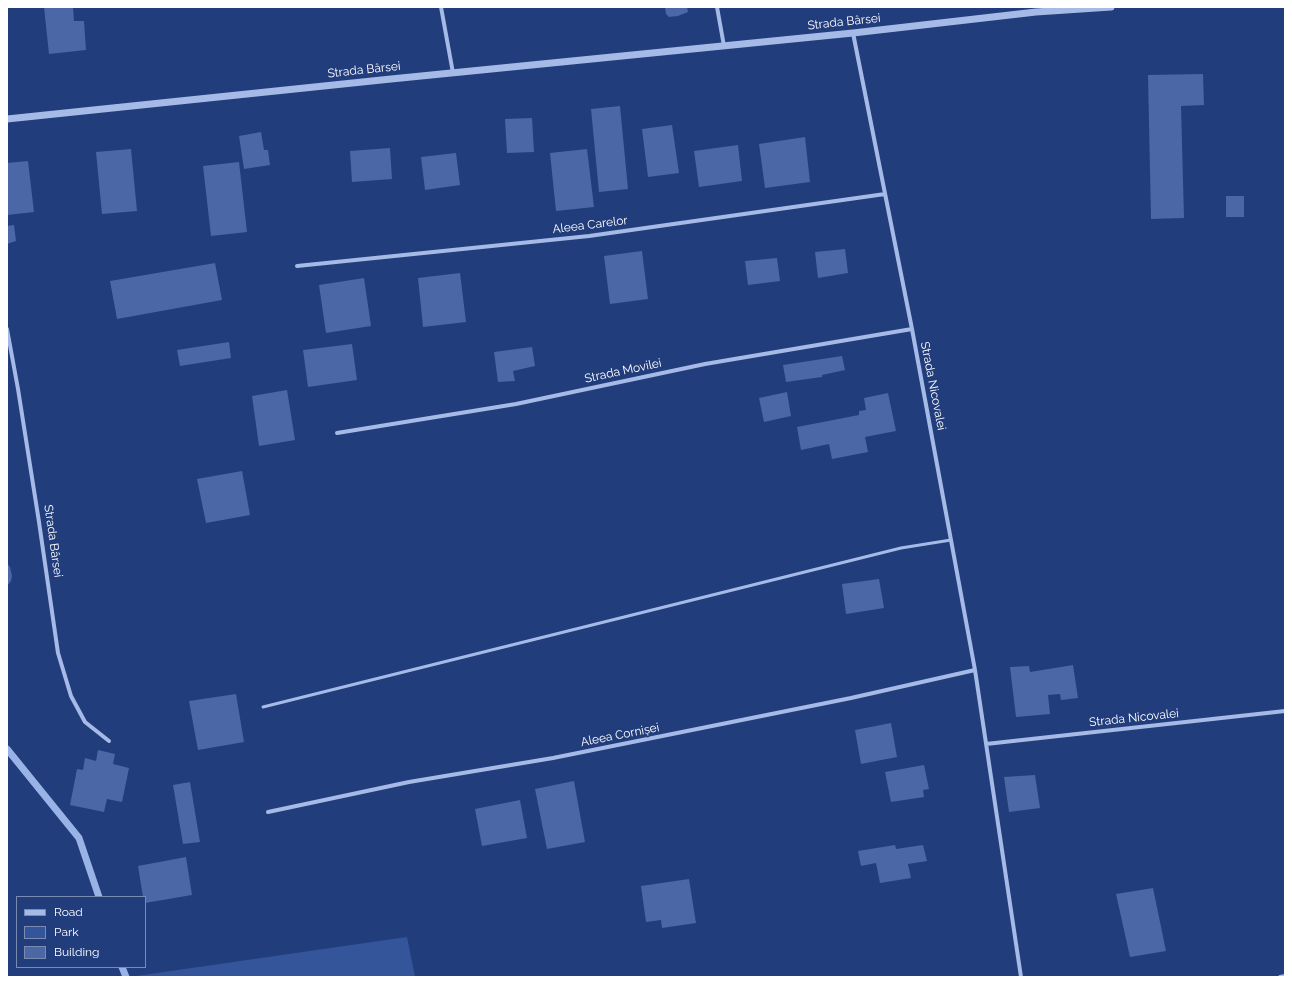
<!DOCTYPE html>
<meta charset="utf-8">
<style>
body{margin:0}
#map{position:relative;width:1292px;height:984px;overflow:hidden;background:#223d7c;font-family:Raleway,sans-serif}
canvas{display:block}
.frame{position:absolute;inset:0;border:8px solid #fff;pointer-events:none}
.legend{position:absolute;left:16px;top:896px;width:130px;height:72px;box-sizing:border-box;background:#223d7c;border:1px solid #7a8bb0;margin:0;padding:5px 7px;list-style:none;font-size:12px;color:#fff}
.legend li{display:flex;align-items:center;gap:8px;height:20px}
.legend b{width:20px;border:1px solid #7a8bb0}
</style>
<div id="map">
<canvas width="1292" height="984"></canvas>
<div class="frame"></div>
<ul class="legend">
<li><b style="height:5px;background:#a5bae6"></b>Road</li>
<li><b style="height:11px;background:#35559a"></b>Park</li>
<li><b style="height:11px;background:#4b67a5"></b>Building</li>
</ul>
</div>
<script>
const c = document.querySelector('canvas').getContext('2d');
c.lineJoin = 'round';
function fill(path, color) { c.fillStyle = color; c.fill(path, 'evenodd'); }
const shape = rows => new Path2D(rows.map(r => 'M' + r).join(''));
function stroke(path, color, width, dash) { c.strokeStyle = color; c.lineWidth = width; c.lineCap = dash ? 'butt' : 'round'; c.setLineDash(dash || []); c.stroke(path); }
function write(font, color, halo, rows, align = 'center') {
  c.font = font + ' Raleway,sans-serif'; c.lineWidth = 3; c.setLineDash([]); c.textBaseline = 'middle'; c.strokeStyle = halo; c.fillStyle = color; for (const [text, x, y, turn = 0] of rows) {
    c.save(); c.translate(x, y); c.rotate((+turn || 0) * Math.PI / 180); c.textAlign = isNaN(turn) ? turn : align; if (halo) c.strokeText(text, 0, 0); c.fillText(text, 0, 0); c.restore();
  }
}
fill(shape([
 [407,937,415,977,129,977]
]), '#35559a');
stroke(shape([
 [7,749,79,838,99,897],
 [122,967,126,977]
]), '#99b3e7', 7);
fill(shape([
 [44,7,73,7,74,21,84,21,86,50,49,54],
 [665,7,687,7,688,12,678,16,669,17,666,14],
 [1203,74,1204,105,1181,106,1184,218,1151,219,1148,75],
 [620,106,628,189,599,192,591,109],
 [532,118,534,152,507,153,505,119],
 [672,125,679,173,648,177,642,129],
 [261,132,264,150,268,150,270,165,244,169,239,136],
 [805,137,810,182,765,188,759,144],
 [738,145,742,181,699,187,694,151],
 [390,148,392,179,352,182,350,151],
 [131,149,137,211,102,214,96,152],
 [587,149,594,207,556,211,550,153],
 [456,153,460,185,425,190,421,157],
 [28,161,34,212,7,215,7,163],
 [239,162,247,232,211,236,203,166],
 [1226,196,1244,196,1244,217,1226,217],
 [14,225,16,241,7,244,7,226],
 [845,249,848,273,818,278,815,252],
 [642,251,648,299,610,304,604,256],
 [777,258,780,281,748,285,745,261],
 [215,263,222,300,117,319,110,281],
 [460,273,466,322,423,327,418,278],
 [364,278,371,326,326,333,319,285],
 [229,342,231,358,180,366,177,350],
 [352,344,357,380,308,387,303,350],
 [532,347,535,366,513,371,515,381,498,382,494,352],
 [842,356,845,370,822,375,822,377,786,382,783,365],
 [287,390,295,440,259,446,252,396],
 [787,392,791,416,764,422,759,398],
 [888,393,896,431,865,437,868,452,832,459,829,444,801,450,797,427,859,415,859,411,866,410,864,398],
 [242,471,250,515,206,523,197,479],
 [7,563,10,567,12,576,11,581,7,586],
 [879,579,884,608,846,614,842,584],
 [1073,665,1078,698,1061,700,1060,694,1048,695,1050,714,1016,717,1010,667,1029,666,1030,672],
 [236,694,244,742,198,750,189,701],
 [891,723,897,757,861,764,855,730],
 [98,750,115,754,113,764,129,768,122,802,107,799,104,812,70,805,77,769,83,770,85,758,96,761],
 [924,765,929,789,923,790,924,797,891,802,885,772],
 [1035,775,1040,808,1009,812,1004,777],
 [574,781,585,842,547,849,535,789],
 [190,782,200,842,183,844,173,785],
 [520,800,527,838,482,846,475,809],
 [895,845,896,849,923,845,927,861,908,864,911,878,880,883,876,863,861,866,858,851],
 [186,857,192,895,145,903,145,897,143,897,138,866],
 [689,879,696,923,662,928,661,920,646,922,641,886],
 [1153,888,1166,951,1130,957,1116,894]
]), '#4b67a5');
stroke(shape([
 [263,707,901,548,951,540]
]), '#a5bae6', 3);
stroke(shape([
 [441,7,453,73],
 [717,7,724,46],
 [853,33,912,329,975,670,1021,977],
 [297,266,589,236,885,194],
 [7,329,18,389,39,522,58,653,71,696,85,722,109,741],
 [337,433,516,404,705,364,912,329],
 [986,744,1285,711],
 [268,812,409,782,553,758,851,698,975,670],
 [1280,977,1285,976]
]), '#a5bae6', 4);
stroke(shape([
 [7,119,391,79,853,33,1036,12,1111,7]
]), '#a5bae6', 7);
write('12px', '#fff', '#223d7c', [
 ["Strada Bârsei",844,22,-6],
 ["Strada Bârsei",364,70,-6],
 ["Aleea Carelor",590,225,-7],
 ["Strada Movilei",623,371,-12],
 ["Strada Nicovalei",933,386,79],
 ["Strada Bârsei",53,541,82],
 ["Strada Nicovalei",1134,718,-6],
 ["Aleea Cornișei",620,735,-11]
]);
</script>
